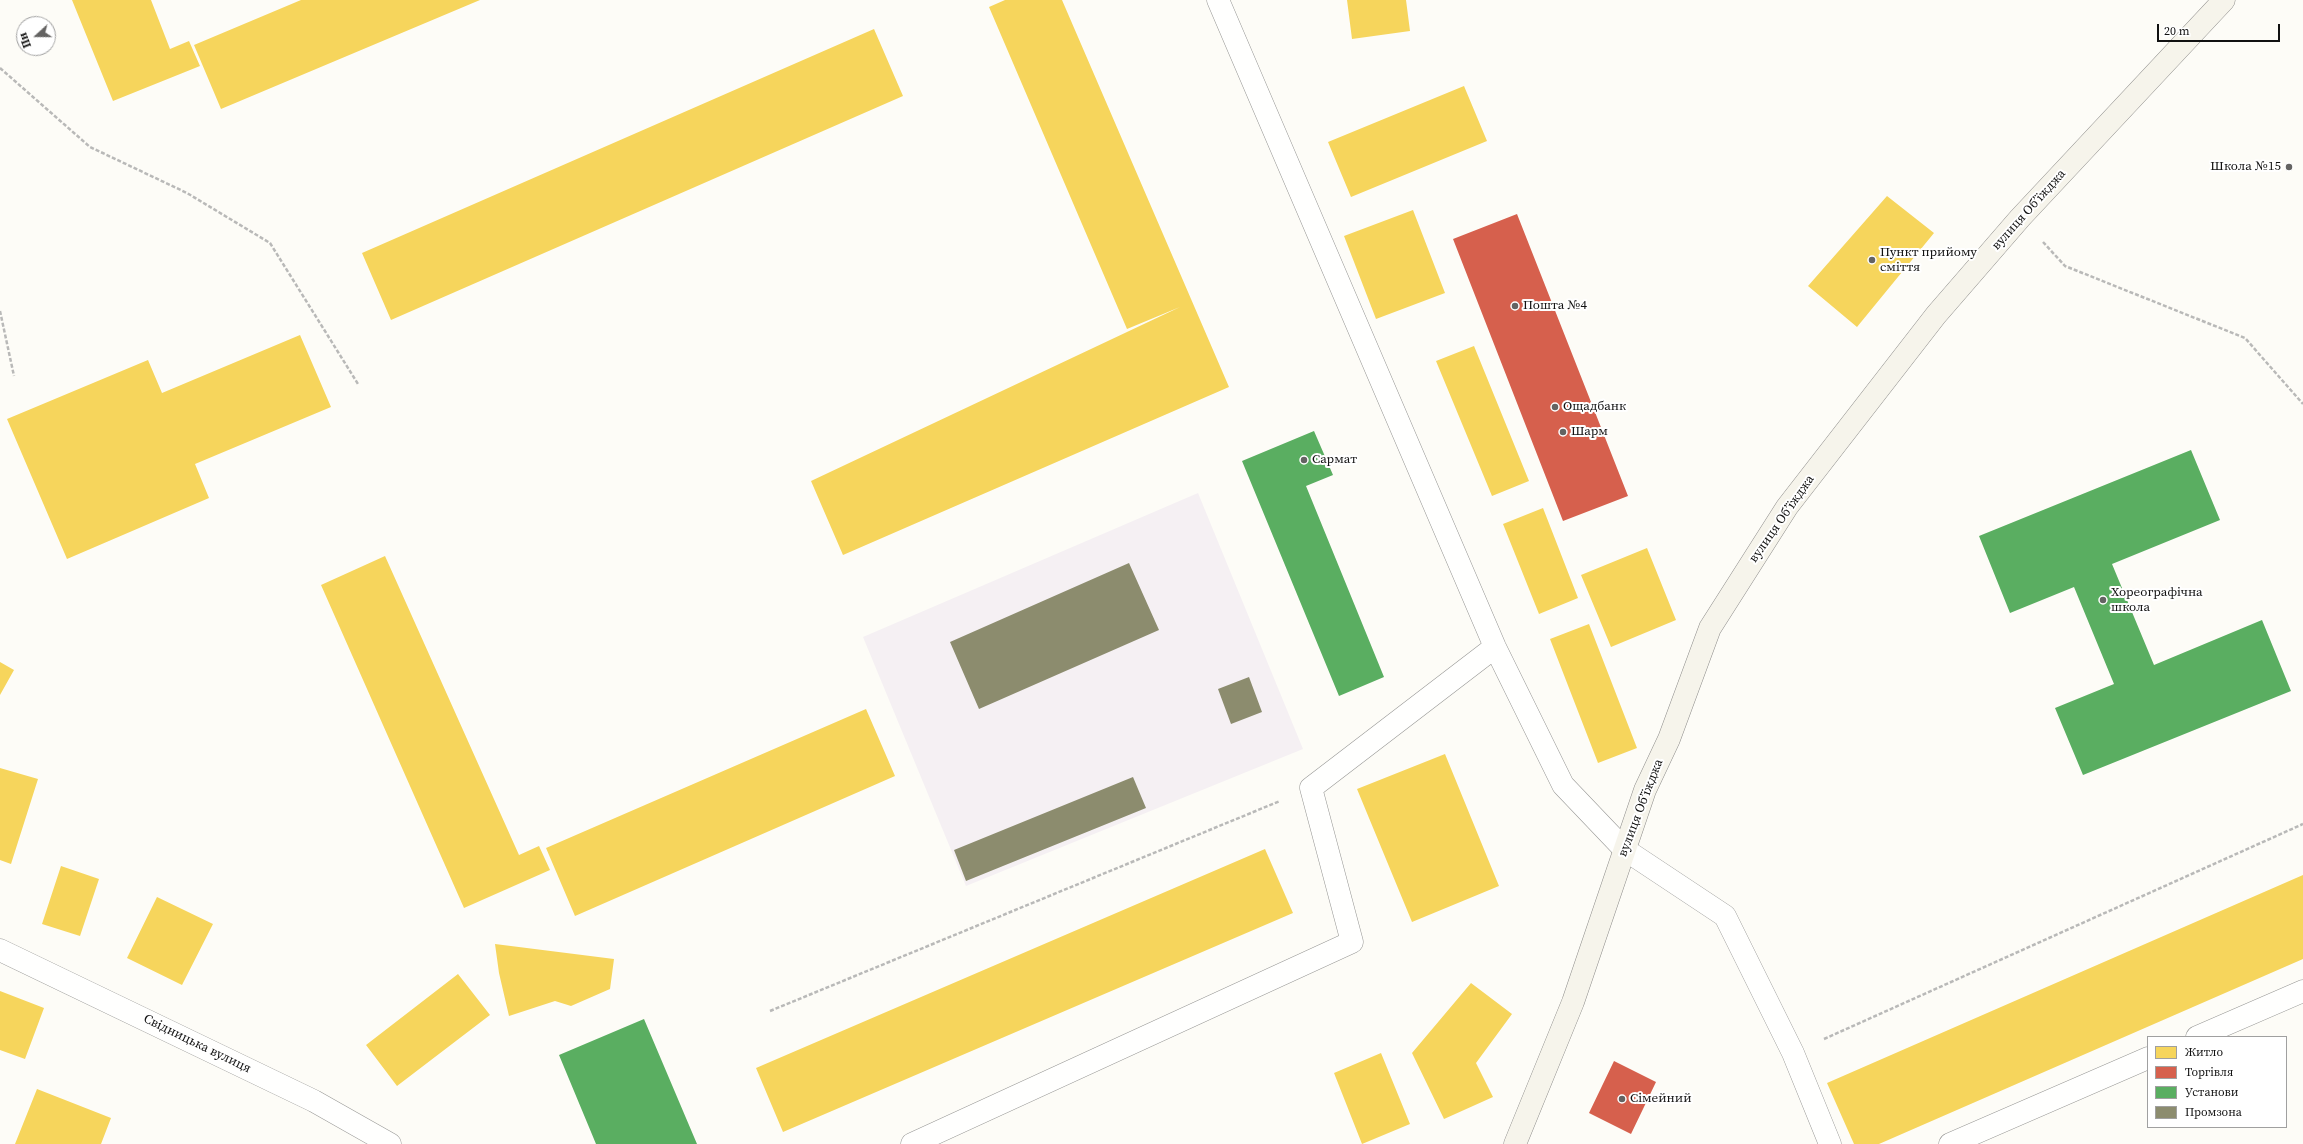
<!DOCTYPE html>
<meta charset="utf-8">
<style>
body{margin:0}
#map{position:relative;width:2303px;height:1144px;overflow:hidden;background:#fdfcf7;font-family:"Source Serif 4",serif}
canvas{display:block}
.legend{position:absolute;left:2147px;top:1036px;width:140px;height:92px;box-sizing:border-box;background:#fff;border:1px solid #a0a0a0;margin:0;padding:5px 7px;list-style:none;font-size:12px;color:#111}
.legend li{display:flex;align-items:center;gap:8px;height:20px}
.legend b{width:20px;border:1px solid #a0a0a0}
.north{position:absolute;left:16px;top:16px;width:40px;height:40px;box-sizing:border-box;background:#fff;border:1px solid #a0a0a0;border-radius:50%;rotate:249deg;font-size:11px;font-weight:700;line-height:16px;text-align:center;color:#111}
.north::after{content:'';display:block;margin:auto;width:14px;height:18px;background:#646362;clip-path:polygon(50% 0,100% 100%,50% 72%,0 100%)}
.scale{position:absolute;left:2157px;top:24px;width:123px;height:18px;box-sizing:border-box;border:2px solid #111;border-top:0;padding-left:5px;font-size:12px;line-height:14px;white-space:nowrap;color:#111;-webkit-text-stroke:3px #fff;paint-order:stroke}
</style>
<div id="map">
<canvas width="2303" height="1144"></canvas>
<ul class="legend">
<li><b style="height:11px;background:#f6d55c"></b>Житло</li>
<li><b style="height:11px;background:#d6604d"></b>Торгівля</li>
<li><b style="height:11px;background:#5aae61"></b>Установи</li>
<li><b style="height:11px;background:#8c8c6e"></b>Промзона</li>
</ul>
<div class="north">Пн</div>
<div class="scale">20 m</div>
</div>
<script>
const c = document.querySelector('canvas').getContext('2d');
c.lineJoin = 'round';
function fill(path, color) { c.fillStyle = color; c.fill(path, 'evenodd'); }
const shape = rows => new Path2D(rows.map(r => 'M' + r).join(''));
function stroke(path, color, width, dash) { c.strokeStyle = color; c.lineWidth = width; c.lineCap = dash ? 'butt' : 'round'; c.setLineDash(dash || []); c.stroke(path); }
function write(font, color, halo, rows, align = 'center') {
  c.font = font + ' "Source Serif 4",serif'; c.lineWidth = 4; c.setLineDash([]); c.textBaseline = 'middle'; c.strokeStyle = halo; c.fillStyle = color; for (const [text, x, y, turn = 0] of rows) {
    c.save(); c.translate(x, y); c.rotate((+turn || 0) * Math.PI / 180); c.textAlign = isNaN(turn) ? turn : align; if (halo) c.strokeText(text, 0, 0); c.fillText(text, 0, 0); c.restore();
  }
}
fill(shape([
 [1198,493,1303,749,966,886,863,637]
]), '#f5f0f3');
fill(shape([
 [72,0,151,0,170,49,189,41,200,66,113,101],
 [301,0,480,0,221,109,194,45],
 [1005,0,1062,0,1229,387,843,555,811,481,1180,307,1127,329,989,7],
 [1347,0,1406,0,1410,31,1352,39],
 [874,29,903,96,391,320,362,253],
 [1464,86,1487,141,1351,197,1328,142],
 [1887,196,1934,233,1857,327,1808,286],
 [1413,210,1445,293,1376,319,1344,236],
 [300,335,331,407,195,464,209,498,67,559,7,419,148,360,162,393],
 [1474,346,1529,481,1492,496,1436,361],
 [1543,508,1578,598,1539,614,1503,524],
 [1647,548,1676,620,1611,647,1581,575],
 [385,556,519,855,539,846,550,870,464,908,321,585],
 [1589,624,1637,748,1598,763,1550,639],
 [0,662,14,670,0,695],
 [866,709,895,776,575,916,546,848],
 [1445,754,1499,886,1412,922,1357,789],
 [0,768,38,779,11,864,0,860],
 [1265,849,1293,913,783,1132,756,1068],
 [61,866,99,879,80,936,42,924],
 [2303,875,2303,959,1879,1144,1854,1144,1827,1083],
 [157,897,213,924,182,985,127,958],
 [495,944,614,959,610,989,571,1006,555,1001,509,1016,499,973],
 [458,974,490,1015,397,1086,366,1045],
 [1471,983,1512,1014,1476,1063,1493,1097,1444,1119,1412,1053],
 [0,991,44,1008,25,1059,0,1050],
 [1381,1053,1410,1124,1362,1144,1334,1073],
 [37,1089,111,1118,101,1144,15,1144]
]), '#f6d55c');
fill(shape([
 [1517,214,1628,496,1563,521,1453,239],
 [1614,1061,1656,1082,1631,1134,1589,1113]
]), '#d6604d');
fill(shape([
 [1314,431,1333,475,1306,486,1384,677,1339,696,1242,461],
 [2191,450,2220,520,2112,564,2154,665,2262,620,2291,691,2083,775,2055,708,2114,684,2074,587,2010,613,1979,536],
 [644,1019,697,1144,596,1144,559,1055]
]), '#5aae61');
fill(shape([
 [1129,563,1159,630,979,709,950,642],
 [1249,677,1262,712,1231,724,1218,689],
 [1133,777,1146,808,966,881,954,850]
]), '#8c8c6e');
const lane = shape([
 [1218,0,1495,647,1563,785,1624,849,1725,916,1793,1053,1830,1144],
 [2197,1037,2303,991],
 [912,1144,1352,942,1311,788,1495,647],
 [1950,1144,2148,1058]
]);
const street = shape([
 [0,950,314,1101,390,1144]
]);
const secondary = shape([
 [1515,1144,1573,1002,1645,790,1669,739,1710,628,1787,507,1936,315,2020,218,2224,0]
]);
stroke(lane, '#979795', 23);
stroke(street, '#979795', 23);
stroke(secondary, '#8e8d8b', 23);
stroke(shape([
 [0,68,90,147,187,193,270,243,358,384],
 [2043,242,2065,266,2245,338,2303,404],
 [0,311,14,376],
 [770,1011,1280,801],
 [1824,1039,2303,824]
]), '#b9b9b8', 2.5, [4, 2]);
stroke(lane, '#fffffe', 22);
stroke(street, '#fffffe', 22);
stroke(secondary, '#f6f4eb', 22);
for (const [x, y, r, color] of [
 [2289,167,4,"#646362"],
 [1872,260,4,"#646362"],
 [1515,306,4,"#646362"],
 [1555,407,4,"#646362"],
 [1563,432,4,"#646362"],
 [1304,460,4,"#646362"],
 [2103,600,4,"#646362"],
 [1622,1099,4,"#646362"]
]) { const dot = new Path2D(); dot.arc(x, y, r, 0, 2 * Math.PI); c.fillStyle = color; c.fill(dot); stroke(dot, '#fff', 1.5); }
write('13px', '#111', '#fff', [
 ["Школа №15",2281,167,"right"],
 ["Пункт прийому",1880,253],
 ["сміття",1880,268],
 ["Пошта №4",1523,306],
 ["Ощадбанк",1563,407],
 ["Шарм",1571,432],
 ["Сармат",1312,460],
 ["Хореографічна",2111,593],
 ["школа",2111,608],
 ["Сімейний",1630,1099]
], 'left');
write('13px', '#111', '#fff', [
 ["вулиця Обʼїжджа",2029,210,-48],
 ["вулиця Обʼїжджа",1782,519,-55],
 ["вулиця Обʼїжджа",1641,808,-69],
 ["Свідницька вулиця",197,1044,26]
]);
</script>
